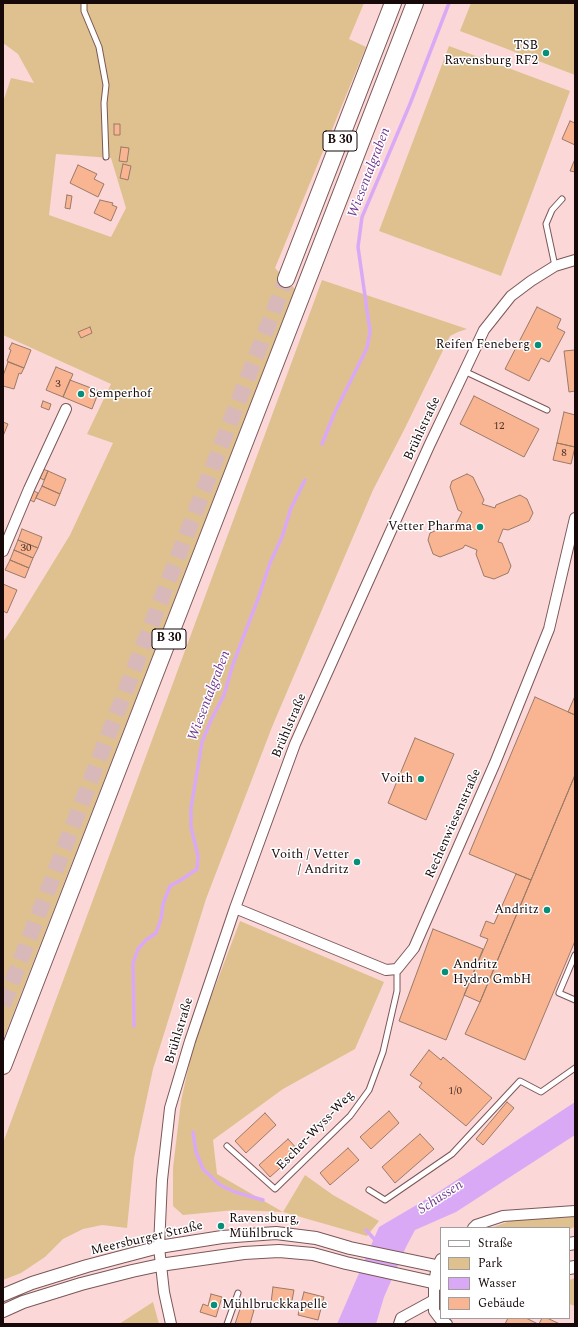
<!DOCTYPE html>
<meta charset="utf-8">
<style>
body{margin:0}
#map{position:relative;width:578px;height:1327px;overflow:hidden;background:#fbd7d8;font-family:Spectral,serif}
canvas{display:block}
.frame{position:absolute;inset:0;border:4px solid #17090a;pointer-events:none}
.legend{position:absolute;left:440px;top:1227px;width:130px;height:92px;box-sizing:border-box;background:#fff;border:1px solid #a29d9d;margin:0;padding:5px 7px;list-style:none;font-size:12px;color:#17090a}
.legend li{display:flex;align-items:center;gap:8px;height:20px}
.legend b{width:20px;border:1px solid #a29d9d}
</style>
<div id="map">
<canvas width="578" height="1327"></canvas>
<div class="frame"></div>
<ul class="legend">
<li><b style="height:5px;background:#fff"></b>Straße</li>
<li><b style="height:11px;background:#dfc18f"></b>Park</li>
<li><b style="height:11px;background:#daa9f6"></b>Wasser</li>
<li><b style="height:11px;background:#f9b591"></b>Gebäude</li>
</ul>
</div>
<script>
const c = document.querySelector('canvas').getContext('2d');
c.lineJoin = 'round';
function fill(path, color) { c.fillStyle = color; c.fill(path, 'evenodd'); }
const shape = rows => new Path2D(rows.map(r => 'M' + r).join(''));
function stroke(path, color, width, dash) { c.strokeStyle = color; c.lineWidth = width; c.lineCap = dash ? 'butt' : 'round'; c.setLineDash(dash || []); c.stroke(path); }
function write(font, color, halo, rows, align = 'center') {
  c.font = font + ' Spectral,serif'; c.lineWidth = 3; c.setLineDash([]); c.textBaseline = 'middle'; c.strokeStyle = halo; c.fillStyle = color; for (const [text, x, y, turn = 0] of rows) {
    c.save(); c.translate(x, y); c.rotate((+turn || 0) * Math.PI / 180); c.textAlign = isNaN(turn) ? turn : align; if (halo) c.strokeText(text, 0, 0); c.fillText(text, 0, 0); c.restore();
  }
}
fill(shape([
 [3,3,364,3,349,39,366,47,275,268,295,289,3,1040,3,642,16,623,70,535,113,443,87,434,111,384,3,335,3,102,11,78,34,83,18,54,3,43],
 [56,154,111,158,126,208,111,237,49,215],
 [471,3,575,3,575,75,460,31],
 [449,46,570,91,501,276,379,231],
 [322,280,467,329,458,332,450,336,404,430,373,490,272,727,206,899,153,1069,134,1158,127,1228,102,1225,83,1229,63,1239,45,1257,21,1273,3,1280,3,1143],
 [240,921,384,982,355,1049,283,1089,213,1140,217,1174,283,1212,305,1175,333,1195,379,1221,367,1236,283,1212,235,1210,183,1215,173,1206,173,1168,181,1101,194,1042],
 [575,1217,575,1227,569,1229,491,1228,515,1219],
 [575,1278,575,1306,569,1304,569,1280],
 [153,1302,159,1324,119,1324]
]), '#dfc18f');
fill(shape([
 [575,1102,575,1135,456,1212,415,1230,406,1247,384,1297,376,1324,337,1324,379,1227,437,1193]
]), '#daa9f6');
stroke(shape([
 [322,444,334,414,367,348,370,331,358,247,362,217,410,104,449,3],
 [134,1026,133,963,138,949,146,940,156,933,161,919,163,904,170,886,181,880,197,869,198,856,191,827,191,808,202,742,211,720,224,695,233,664,259,596,270,563,282,537,291,508,305,480],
 [193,1132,196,1152,203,1169,220,1185,235,1192,263,1200],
 [366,1230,376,1241]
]), '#daa9f6', 3.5);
const building = shape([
 [570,121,575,123,575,145,562,139,570,121],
 [114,124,120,124,120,135,114,135,114,124],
 [121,147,129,148,127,162,119,161,121,147],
 [575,159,575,172,570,171,575,159],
 [123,164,131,166,128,180,120,178,123,164],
 [78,165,97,174,94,179,104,184,98,197,70,183,78,165],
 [67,195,72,196,70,209,65,208,67,195],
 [100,200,113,203,112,205,117,207,111,221,94,213,100,200],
 [537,307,561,319,557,328,565,332,549,362,541,358,529,381,505,369,537,307],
 [90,327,92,333,81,338,78,332,90,327],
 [12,343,31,350,24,368,7,361,11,350,9,349,12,343],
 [575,350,575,391,569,392,564,351,575,350],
 [8,362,24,368,21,374,19,373,14,389,3,386,3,376,8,362],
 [56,367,73,374,63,397,46,390,56,367],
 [70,380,99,391,92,409,63,397,70,380],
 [474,396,539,429,524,457,460,424,474,396],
 [43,401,51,404,49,410,41,407,43,401],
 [564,412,575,415,575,447,557,443,564,412],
 [3,422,8,424,3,436,3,422],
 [557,443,575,447,571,464,553,460,557,443],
 [43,469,48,471,44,480,40,478,43,469],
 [48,471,66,479,60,494,42,486,48,471],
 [467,474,473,477,484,500,482,504,495,508,496,505,520,495,527,499,533,513,529,521,508,530,503,529,498,542,502,543,511,566,508,573,494,579,484,576,476,554,477,550,465,545,463,548,440,557,433,554,428,540,430,533,453,523,456,524,462,512,458,510,450,487,452,481,467,474],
 [42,486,60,494,55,506,36,498,42,486],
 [34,491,38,493,34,502,30,500,34,491],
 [22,529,42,537,38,548,18,540,22,529],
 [18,540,38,548,33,558,14,550,18,540],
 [14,550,33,558,29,568,10,560,14,550],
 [10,560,29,568,25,578,5,570,10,560],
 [3,584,17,590,7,613,3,611,3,584],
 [575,696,575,715,568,712,575,696],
 [535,697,575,715,575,775,531,880,469,854,535,697],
 [415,738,454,754,426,820,388,803,415,738],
 [575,775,575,941,525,1060,465,1034,480,1002,575,775],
 [516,874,531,880,480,1002,464,995,488,939,480,936,486,921,494,924,516,874],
 [433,929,483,949,446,1040,399,1021,433,929],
 [429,1050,441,1060,443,1057,492,1098,466,1126,419,1087,422,1083,410,1075,429,1050],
 [507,1102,514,1108,483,1145,476,1139,507,1102],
 [389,1111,399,1123,371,1149,360,1137,389,1111],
 [265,1113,276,1125,246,1153,235,1141,265,1113],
 [420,1134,434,1149,395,1183,382,1167,420,1134],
 [288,1139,299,1151,270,1177,259,1165,288,1139],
 [348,1148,359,1160,330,1185,320,1173,348,1148],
 [273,1287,294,1290,291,1306,271,1303,273,1287],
 [304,1292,324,1297,318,1320,298,1315,304,1292],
 [211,1294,222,1297,216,1317,200,1312,203,1304,208,1306,211,1294],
 [241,1306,254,1310,250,1324,235,1324,241,1306],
 [508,1318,526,1318,538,1324,505,1324,508,1318],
 [542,1318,547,1318,560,1324,539,1324,542,1318]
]);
fill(building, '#f9b591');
stroke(building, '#9b7967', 1);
stroke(shape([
 [3,1005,286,279]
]), '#d9b8b9', 16, [16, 8]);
const service = shape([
 [84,3,84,11,99,47,106,85,104,103,106,157],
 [555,266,546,224,552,210,562,199],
 [464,371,547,410],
 [575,955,559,993,575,1000],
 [227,1146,275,1189,350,1116,369,1090,383,1052,397,991,397,969],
 [369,1190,385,1200,452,1154,520,1081,541,1092,575,1068],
 [227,1324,238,1293]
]);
const minor = shape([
 [3,551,29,489,66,409],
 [235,908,386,970,397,969,414,948,495,763,549,629,575,518],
 [473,1228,476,1225,503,1216,575,1211],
 [441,1259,437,1267,434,1282,434,1311,440,1319,447,1324],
 [171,1324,164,1292,159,1247,162,1180,170,1108,190,1041,235,908,295,744,429,446,484,330,511,296,531,281,555,266,575,260],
 [399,1324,401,1318,434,1300]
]);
const tertiary = shape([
 [569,1244,575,1243],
 [569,1268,575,1267],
 [3,1295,32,1283,87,1266,159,1247,222,1237,276,1233,316,1238,350,1248,441,1267],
 [3,1311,23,1302,81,1284,132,1271,160,1265,244,1253,279,1251,313,1254,346,1263,441,1284]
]);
const trunk = shape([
 [286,279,393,3],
 [3,1066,415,3]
]);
stroke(service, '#7c5758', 7);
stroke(minor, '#7c5758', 12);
stroke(tertiary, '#7c5758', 14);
stroke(trunk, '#7c5758', 18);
stroke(service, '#fff', 5);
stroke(minor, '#fff', 10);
stroke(tertiary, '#fff', 12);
stroke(trunk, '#fff', 16);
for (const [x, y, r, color] of [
 [546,53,4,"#068f78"],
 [538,345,4,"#068f78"],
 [81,394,4,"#068f78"],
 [480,527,4,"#068f78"],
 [421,779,4,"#068f78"],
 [357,862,4,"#068f78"],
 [547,910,4,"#068f78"],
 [445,972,4,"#068f78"],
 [221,1226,4,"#068f78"],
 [214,1305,4,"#068f78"]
]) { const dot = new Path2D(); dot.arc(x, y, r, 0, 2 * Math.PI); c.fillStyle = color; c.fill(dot); stroke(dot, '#fff', 1.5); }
write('11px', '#50342c', null, [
 ["3",58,385],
 ["12",499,427],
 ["8",564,454],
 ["30",26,549],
 ["1/0",455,1092]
]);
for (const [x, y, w] of [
 [340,141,34],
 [169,639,34]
]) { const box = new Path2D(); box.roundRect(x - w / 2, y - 10, w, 20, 3); c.fillStyle = '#fff'; c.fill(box); stroke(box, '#17090a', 1); }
write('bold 12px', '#17090a', null, [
 ["B 30",340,141],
 ["B 30",169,639]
]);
write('13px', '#17090a', '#fff', [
 ["TSB",538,46],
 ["Ravensburg RF2",538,61],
 ["Reifen Feneberg",530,345],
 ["Semperhof",89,394,"left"],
 ["Vetter Pharma",472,527],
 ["Voith",413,779],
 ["Voith / Vetter",349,855],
 ["/ Andritz",349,870],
 ["Andritz",539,910],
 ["Andritz",453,965,"left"],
 ["Hydro GmbH",453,980,"left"],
 ["Ravensburg,",229,1219,"left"],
 ["Mühlbruck",229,1234,"left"],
 ["Mühlbruckkapelle",222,1305,"left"]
], 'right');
write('13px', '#17090a', '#fff', [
 ["Brühlstraße",423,429,-65],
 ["Brühlstraße",290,726,-67],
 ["Rechenwiesenstraße",454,824,-66],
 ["Brühlstraße",180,1031,-73],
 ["Escher-Wyss-Weg",316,1131,-46],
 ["Meersburger Straße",147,1239,-13]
]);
write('italic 14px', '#733891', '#fff', [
 ["Wiesentalgraben",370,173,-69],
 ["Wiesentalgraben",210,696,-69],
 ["Schussen",441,1198,-33]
]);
</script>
